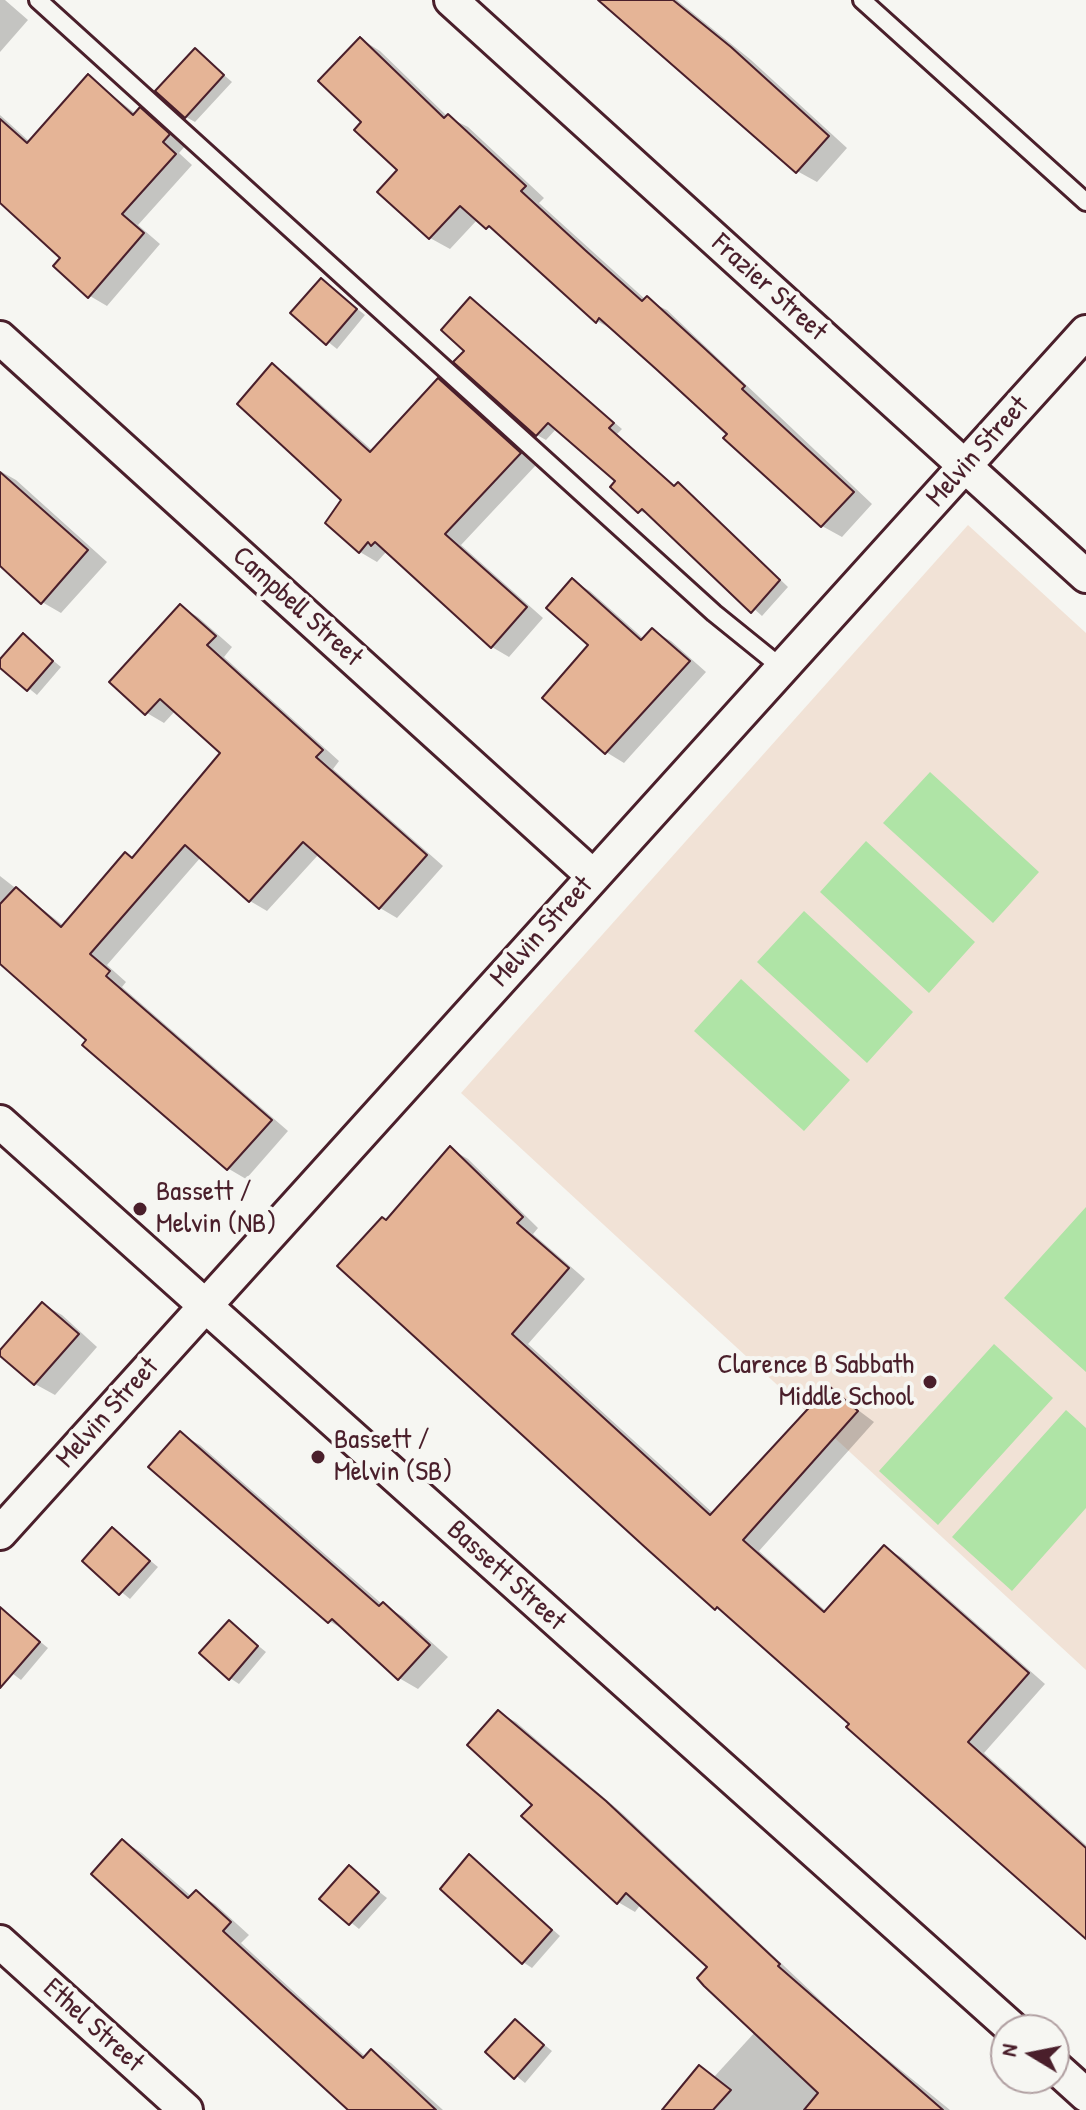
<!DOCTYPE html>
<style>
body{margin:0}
#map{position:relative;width:1086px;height:2110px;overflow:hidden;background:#f6f6f2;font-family:"Patrick Hand",sans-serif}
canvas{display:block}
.north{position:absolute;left:990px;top:2014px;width:80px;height:80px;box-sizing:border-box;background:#f6f6f2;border:2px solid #b1a0a2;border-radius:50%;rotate:280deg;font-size:22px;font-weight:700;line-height:32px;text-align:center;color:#4a1f2b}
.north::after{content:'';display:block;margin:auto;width:28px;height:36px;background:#4a1f2b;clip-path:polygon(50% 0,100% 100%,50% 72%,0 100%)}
</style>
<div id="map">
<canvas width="1086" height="2110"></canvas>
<div class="north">N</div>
</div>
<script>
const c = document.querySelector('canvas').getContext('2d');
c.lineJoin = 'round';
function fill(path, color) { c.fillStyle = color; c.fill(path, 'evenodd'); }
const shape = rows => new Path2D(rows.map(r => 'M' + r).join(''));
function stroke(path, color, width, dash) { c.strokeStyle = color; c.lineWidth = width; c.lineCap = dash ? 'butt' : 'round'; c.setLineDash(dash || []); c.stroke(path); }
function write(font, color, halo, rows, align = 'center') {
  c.font = font + ' "Patrick Hand",sans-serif'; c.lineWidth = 8; c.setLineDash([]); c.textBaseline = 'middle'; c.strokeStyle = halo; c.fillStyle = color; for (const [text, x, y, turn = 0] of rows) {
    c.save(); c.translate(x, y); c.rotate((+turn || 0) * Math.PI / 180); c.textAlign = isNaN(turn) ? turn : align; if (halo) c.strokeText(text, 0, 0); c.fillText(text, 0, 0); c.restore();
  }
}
fill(shape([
 [968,525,1086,633,1086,1670,461,1093]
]), '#f1e2d6');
fill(shape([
 [930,772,1039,872,993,923,883,823],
 [866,841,975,942,929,993,820,892],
 [804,911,913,1012,867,1063,757,962],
 [741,979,850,1080,804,1131,694,1031],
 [1086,1207,1086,1372,1004,1298],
 [994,1344,1053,1398,938,1525,879,1471],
 [1066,1410,1086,1428,1086,1508,1012,1591,952,1537]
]), '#afe4a6');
fill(shape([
 [0,0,5,0,28,20,0,52],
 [601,0,677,0,751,60,847,148,817,182,797,171],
 [361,39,380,51,448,117,468,127,544,198,539,203,646,300,667,310,872,504,842,537,822,526,617,332,597,321,506,239,478,219,450,249,430,238,400,170,364,122],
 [195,50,232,82,195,122,186,117],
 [89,77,136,114,140,110,157,120,186,145,179,153,192,165,138,225,160,244,107,306,90,296,62,258,0,200,0,115,30,142],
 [321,280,365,315,337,349,292,313],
 [471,300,622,429,617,434,676,487,678,484,687,490,788,587,762,616,651,515,639,511,618,481,557,428,546,440,537,435,466,350],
 [272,366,289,376,373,451,439,380,456,390,537,464,461,545,543,618,509,657,492,647,386,552,377,562,360,552,343,500],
 [0,471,16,480,107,562,61,613,42,602,0,564],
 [572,581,590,591,645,640,653,631,671,641,706,672,624,763,606,752,591,645],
 [181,607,198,617,232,647,224,657,339,761,333,769,443,866,397,918,380,908,319,854,267,911,250,901,201,857,107,965,126,982,122,987,288,1131,246,1179,229,1169,84,1045,89,1040,0,962,0,876,64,926,133,859,223,753,176,710,164,723,147,713],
 [23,636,61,667,37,695,0,665],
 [451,1149,468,1159,538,1228,533,1234,585,1279,528,1344,714,1514,830,1389,874,1422,759,1551,827,1612,884,1547,901,1557,1045,1684,984,1753,1086,1845,1086,1939,851,1724,731,1616,716,1608,387,1222],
 [42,1304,62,1315,97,1347,55,1395,35,1384,0,1353],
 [180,1434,200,1445,383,1605,402,1616,448,1657,418,1689,399,1678,350,1633,329,1621],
 [112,1529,158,1567,130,1599,84,1561],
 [11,1618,48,1648,21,1680,0,1664,0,1631],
 [229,1622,266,1652,239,1684,230,1678],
 [499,1713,516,1722,623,1814,853,2031,950,2110,687,2110,699,2068,714,2077,756,2031,710,1967,641,1904,635,1912,618,1902,535,1805],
 [123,1841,142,1853,192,1897,196,1893,215,1904,249,1935,241,1943,304,2001,366,2057,371,2052,391,2063,443,2110,353,2110],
 [470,1857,560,1936,532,1968,523,1962],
 [349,1868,387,1898,359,1929,322,1899],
 [515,2021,552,2051,525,2083,487,2052]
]), '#0003');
const building = shape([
 [598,0,673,0,731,47,829,136,796,173,598,0],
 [360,37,444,118,448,114,526,186,521,191,585,250,642,301,647,296,703,347,745,386,742,389,854,492,821,527,723,438,727,434,656,369,599,318,596,323,489,226,486,229,460,206,429,239,377,192,397,170,354,130,361,122,318,81,360,37],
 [195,48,224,75,185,118,155,91,195,48],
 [88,74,133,115,140,107,170,134,163,142,176,154,122,214,144,233,88,298,53,266,60,258,0,203,0,119,27,143,88,74],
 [321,278,357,309,326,345,290,313,321,278],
 [470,297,614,423,609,428,674,486,678,482,780,580,751,613,642,509,638,513,610,487,615,481,548,423,536,436,453,362,464,351,441,330,470,297],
 [272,363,370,452,438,378,521,453,445,534,527,607,491,648,375,542,371,546,368,542,359,553,325,523,341,500,237,404,272,363],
 [0,472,88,550,41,604,0,566,0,472],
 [572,578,641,640,652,628,690,661,605,754,542,698,588,645,546,608,572,578],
 [180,604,216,636,207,645,323,750,316,757,427,855,379,909,303,842,249,902,185,845,90,954,110,971,106,976,272,1120,227,1170,82,1045,86,1040,0,964,0,904,16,887,61,927,125,852,132,858,220,753,160,699,145,715,109,682,180,604],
 [23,633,53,661,27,691,0,668,0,659,23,633],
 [450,1146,523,1217,517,1223,569,1268,512,1334,710,1515,829,1386,858,1411,743,1540,824,1612,884,1545,1029,1673,968,1742,1086,1848,1086,1939,846,1727,849,1724,717,1607,715,1610,647,1549,337,1266,382,1217,386,1220,450,1146],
 [42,1302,79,1334,34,1385,0,1356,0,1350,42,1302],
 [180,1431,379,1606,383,1602,430,1645,398,1680,332,1619,328,1623,148,1467,180,1431],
 [112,1527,150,1561,119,1595,82,1561,112,1527],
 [0,1607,40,1642,0,1688,0,1607],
 [229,1620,258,1646,229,1680,199,1653,229,1620],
 [498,1710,606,1801,780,1964,778,1966,943,2110,804,2110,818,2093,704,1986,697,1978,707,1967,626,1893,617,1904,521,1816,532,1805,467,1745,498,1710],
 [122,1839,188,1898,196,1890,231,1922,223,1931,284,1987,363,2058,371,2049,436,2110,348,2110,91,1874,122,1839],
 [469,1854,552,1930,522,1964,440,1889,469,1854],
 [349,1865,379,1892,349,1925,319,1899,349,1865],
 [515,2019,544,2045,514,2079,485,2052,515,2019],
 [699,2065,731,2090,713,2110,662,2110,699,2065]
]);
fill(building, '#e5b496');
stroke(building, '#4a1f2b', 2);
const service = shape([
 [38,0,714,613,782,668],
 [862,0,1086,202]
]);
const minor = shape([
 [451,0,1086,576],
 [0,338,593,876],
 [0,1122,1014,2030],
 [0,1533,1086,332],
 [0,1942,186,2110],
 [1054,2066,1086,2095]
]);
stroke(service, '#4a1f2b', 22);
stroke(minor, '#4a1f2b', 38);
stroke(service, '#f6f6f2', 16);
stroke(minor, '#f6f6f2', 32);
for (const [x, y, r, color] of [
 [140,1209,8,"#4a1f2b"],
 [930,1382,8,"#4a1f2b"],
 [318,1457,8,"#4a1f2b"]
]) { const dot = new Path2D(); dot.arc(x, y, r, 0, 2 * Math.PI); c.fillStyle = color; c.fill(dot); stroke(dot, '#f6f6f2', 3); }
write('28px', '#4a1f2b', '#f6f6f2', [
 ["Frazier Street",769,288,42],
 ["Melvin Street",978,452,-48],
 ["Campbell Street",297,607,42],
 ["Melvin Street",542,932,-48],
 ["Melvin Street",108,1413,-48],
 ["Bassett Street",506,1576,42],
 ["Ethel Street",93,2026,42]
]);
write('28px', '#4a1f2b', '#f6f6f2', [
 ["Bassett /",156,1193],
 ["Melvin (NB)",156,1225],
 ["Clarence B Sabbath",914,1366,"right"],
 ["Middle School",914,1398,"right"],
 ["Bassett /",334,1441],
 ["Melvin (SB)",334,1473]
], 'left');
</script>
